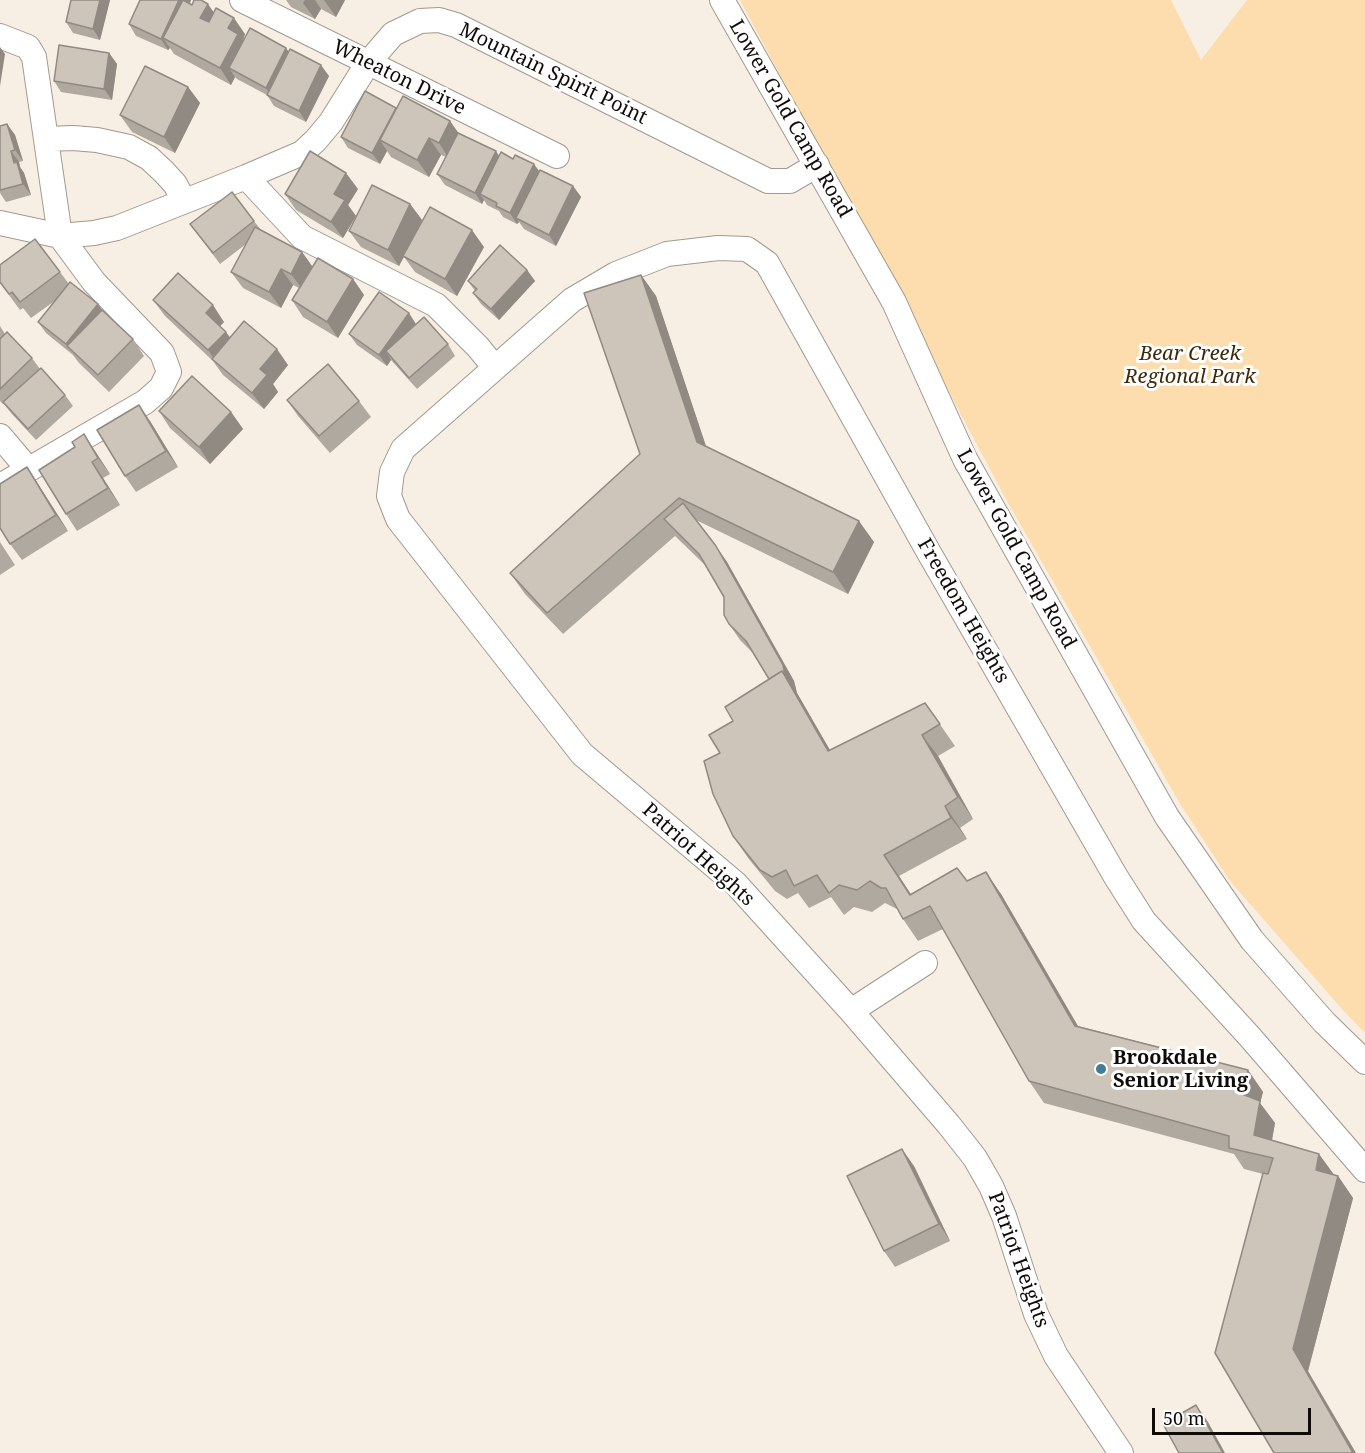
<!DOCTYPE html>
<style>
body{margin:0}
#map{position:relative;width:1365px;height:1453px;overflow:hidden;background:#f8efe4;font-family:"Noto Serif",serif}
canvas{display:block}
.scale{position:absolute;left:1152px;top:1408px;width:159px;height:27px;box-sizing:border-box;border:3px solid #0e0b08;border-top:0;padding-left:8px;font-size:18px;line-height:21px;white-space:nowrap;color:#0e0b08;-webkit-text-stroke:4px #fefefe;paint-order:stroke}
</style>
<div id="map">
<canvas width="1365" height="1453"></canvas>
<div class="scale">50 m</div>
</div>
<script>
const c = document.querySelector('canvas').getContext('2d');
c.lineJoin = 'round';
function fill(path, color) { c.fillStyle = color; c.fill(path, 'evenodd'); }
const shape = rows => new Path2D(rows.map(r => 'M' + r).join(''));
function stroke(path, color, width, dash) { c.strokeStyle = color; c.lineWidth = width; c.lineCap = dash ? 'butt' : 'round'; c.setLineDash(dash || []); c.stroke(path); }
function write(font, color, halo, rows, align = 'center') {
  c.font = font + ' "Noto Serif",serif'; c.lineWidth = 6; c.setLineDash([]); c.textBaseline = 'middle'; c.strokeStyle = halo; c.fillStyle = color; for (const [text, x, y, turn = 0] of rows) {
    c.save(); c.translate(x, y); c.rotate((+turn || 0) * Math.PI / 180); c.textAlign = isNaN(turn) ? turn : align; if (halo) c.strokeText(text, 0, 0); c.fillText(text, 0, 0); c.restore();
  }
}
fill(shape([
 [740,0,1171,0,1201,60,1247,0,1365,0,1365,1033,1342,1009,1230,881,1179,802,1007,501]
]), '#fddcad');
const minor = shape([
 [242,0,557,156],
 [722,0,894,302,965,459,1167,817,1252,940,1324,1022,1365,1062],
 [0,36,28,47,34,57,60,236,94,282,162,353,169,372,161,388,145,402,0,486],
 [46,139,73,138,97,140,129,147,149,158,164,172,175,184,184,201],
 [246,177,302,237,436,305,478,347,495,368],
 [0,223,60,236,94,233,117,228,246,177,302,153,316,140,331,122,368,63,393,34,420,21,439,20,456,25,768,181,790,181,817,165],
 [0,436,28,469],
 [851,1011,925,963],
 [1121,1453,1056,1356,1036,1314,1004,1216,991,1186,975,1158,949,1125,851,1011,736,884,582,754,398,519,389,496,392,472,403,449,572,300,616,274,667,254,718,248,747,249,767,263,928,551,1116,877,1144,921,1250,1037,1365,1170]
]);
stroke(minor, '#a1998e', 26);
stroke(minor, '#fff', 24);
fill(shape([
 [110,0,100,40,73,33,66,22],
 [191,0,190,4,214,13,245,34,243,40,243,41,286,48,288,51,329,76,306,122,274,106,267,95,237,79,235,77,231,85,174,54,170,48,168,50,136,36,129,24],
 [286,0,345,0,336,17,321,9,315,19,291,7],
 [109,53,117,64,112,100,61,92,54,81],
 [188,87,200,103,175,153,132,132,120,115],
 [396,108,450,121,458,133,499,156,539,172,573,186,581,197,556,246,524,229,519,222,517,224,503,217,499,211,487,205,484,200,482,204,445,185,437,174,446,157,441,155,429,177,391,157,387,151,380,164,348,148,341,137],
 [7,124,15,135,23,161,19,162,20,167,24,173,31,195,6,202,0,193,0,126],
 [358,189,348,205,356,216,343,238,296,210,285,194],
 [410,204,422,220,416,233,484,247,457,296,415,272,404,257,399,266,361,247,349,231],
 [254,221,261,230,302,252,312,266,353,279,364,295,338,338,303,317,292,300,299,288,293,285,281,308,243,288,231,272,246,244,220,264,190,224],
 [0,265,60,272,69,284,103,311,133,339,144,356,109,392,79,363,73,355,46,333,38,322,56,300,31,318,23,308,20,310,0,283],
 [527,270,535,281,499,320,481,304,473,293,475,291,468,281],
 [641,275,656,296,706,447,874,542,848,594,696,520,727,562,794,681,797,693,830,750,925,703,955,746,938,756,973,819,960,828,967,839,899,876,911,894,967,881,1001,894,1078,1026,1248,1070,1263,1092,1260,1103,1275,1123,1272,1140,1334,1175,1338,1176,1353,1198,1308,1371,1274,1453,1263,1174,1244,1169,1234,1154,1044,1103,1029,1081,943,929,918,941,903,919,897,909,885,903,872,912,854,907,844,915,831,897,809,908,798,893,787,899,775,891,748,858,733,836,720,753,733,721,769,679,753,653,740,640,729,624,724,597,706,566,675,536,563,634,525,594,510,573,640,454],
 [153,300,224,322,220,326,230,337,288,365,273,384,278,392,264,409,223,375,213,361,165,316],
 [416,324,448,344,455,356,417,389,391,360,387,366,357,345,349,334],
 [0,326,5,334,32,358,40,369,65,395,73,406,36,440,11,413,4,404,3,404,0,401],
 [287,400,359,401,371,417,330,453,298,416],
 [159,411,231,412,243,429,210,464,170,428],
 [150,421,178,467,136,492,125,476],
 [95,451,110,474,103,478,120,505,77,531,66,514],
 [27,467,68,531,22,560,10,544],
 [0,542,15,565,0,575],
 [914,1166,950,1241,895,1267,884,1251]
]), '#b0a9a0');
fill(shape([
 [100,0,110,0,100,40,93,29],
 [179,0,191,0,172,43,163,38,170,48,168,50,161,39],
 [305,0,315,0,321,9,315,19,303,3],
 [324,0,345,0,336,17],
 [208,4,219,20,212,34,200,18],
 [234,18,245,34,243,40,250,50,229,68,235,77,231,85,220,68,228,28],
 [0,47,5,54,0,86],
 [286,48,294,59,273,99,266,88],
 [109,53,117,64,112,100,104,89],
 [321,65,329,76,306,122,299,111],
 [188,87,200,103,175,153,164,137],
 [396,108,380,140,387,151,380,164,372,153],
 [450,121,462,138,450,160,439,143],
 [7,124,15,135,23,161,15,150],
 [429,138,441,155,429,177,417,160],
 [11,151,19,162,20,167,24,173,31,195,23,184,14,163],
 [496,151,503,162,480,194,484,200,482,204,475,193],
 [534,164,542,175,516,218,519,222,517,224,510,213],
 [346,173,358,189,348,205,356,216,343,238,331,222,334,194],
 [573,186,581,197,556,246,549,235],
 [410,204,422,220,399,266,388,250],
 [472,230,484,247,457,296,445,279],
 [302,252,314,269,303,290,291,274],
 [281,269,293,285,281,308,269,292],
 [527,270,535,281,499,320,491,309],
 [641,275,656,296,712,464,697,442],
 [353,279,364,295,338,338,327,322],
 [98,304,106,316,68,347,66,344],
 [213,305,224,322,217,329,206,313],
 [409,313,416,324,386,351,391,360,387,366,379,355],
 [226,332,237,348,217,363,208,350],
 [277,349,288,365,273,384,278,392,264,409,252,393,260,369],
 [139,405,150,421,178,467,166,451],
 [231,412,243,429,210,464,199,447],
 [84,434,95,451,110,474,98,458],
 [92,462,103,478,120,505,108,488],
 [27,467,38,484,68,531,56,515],
 [859,521,874,542,848,594,833,572],
 [716,546,727,562,794,681,797,693,843,773,828,751,782,671],
 [922,735,938,756,973,819,958,797],
 [945,806,960,828,967,839,951,818],
 [884,855,899,876,921,911,910,895],
 [986,872,1001,894,1090,1047,1075,1026],
 [1248,1070,1263,1092,1260,1103,1275,1123,1269,1156,1254,1135,1242,1094],
 [902,1149,914,1166,950,1241,939,1224],
 [1319,1154,1335,1176,1316,1170],
 [1338,1176,1353,1198,1308,1371,1356,1453,1353,1453,1293,1349],
 [1196,1405,1208,1422,1225,1453,1223,1453]
]), '#908a82');
const building = shape([
 [71,0,100,0,93,29,66,22,71,0],
 [140,0,179,0,161,39,129,24,140,0],
 [183,0,192,5,194,0,201,0,208,4,200,18,209,22,216,8,234,18,228,28,238,34,220,68,163,38,183,0],
 [250,28,286,48,266,88,229,68,250,28],
 [59,45,109,53,104,89,54,81,59,45],
 [290,49,321,65,299,111,267,95,290,49],
 [145,66,188,87,164,137,120,115,145,66],
 [365,91,396,108,372,153,341,137,365,91],
 [403,96,450,121,439,143,429,138,417,160,380,140,403,96],
 [7,124,15,150,11,151,14,163,17,162,23,184,0,190,0,126,7,124],
 [458,133,496,151,475,193,437,174,458,133],
 [310,151,346,173,334,194,345,200,331,222,285,194,310,151],
 [501,152,513,159,515,155,534,164,510,213,496,206,497,203,480,194,501,152],
 [540,170,573,186,549,235,516,218,540,170],
 [372,185,410,204,388,250,349,231,372,185],
 [232,192,254,221,213,253,190,224,232,192],
 [430,207,472,230,445,279,403,256,430,207],
 [255,227,302,252,291,274,281,269,269,292,231,272,255,227],
 [35,239,60,272,20,302,12,292,9,294,0,282,0,265,35,239],
 [500,245,527,270,491,309,473,293,477,289,468,281,500,245],
 [318,258,353,279,327,322,292,300,318,258],
 [178,273,213,305,206,313,226,332,208,350,153,300,178,273],
 [641,275,697,442,859,521,833,572,679,498,547,613,510,573,640,454,584,293,641,275],
 [70,282,98,304,66,344,38,322,70,282],
 [379,292,409,313,379,355,349,334,379,292],
 [102,310,133,339,98,375,67,346,102,310],
 [424,317,448,344,409,378,386,351,424,317],
 [244,321,277,349,260,369,267,375,252,393,212,359,244,321],
 [7,332,32,358,0,389,0,339,7,332],
 [328,364,359,401,319,436,287,400,328,364],
 [41,368,65,395,28,429,3,402,41,368],
 [192,376,231,412,199,447,159,411,192,376],
 [139,405,166,451,125,476,97,430,139,405],
 [84,434,98,458,92,462,108,488,66,514,39,470,75,447,72,442,84,434],
 [27,467,56,515,10,544,0,528,0,484,27,467],
 [683,503,716,546,783,665,785,676,782,671,769,679,746,641,729,624,724,615,724,597,699,554,664,519,683,503],
 [782,671,828,751,925,703,940,724,922,735,958,797,945,806,951,818,884,855,910,895,957,868,967,881,986,872,1075,1026,1248,1070,1242,1094,1260,1101,1254,1135,1319,1154,1316,1170,1338,1176,1293,1349,1353,1453,1274,1453,1215,1353,1263,1173,1268,1174,1273,1158,1229,1148,1229,1136,1029,1081,930,906,903,919,886,888,881,888,870,881,857,890,839,885,829,893,817,875,794,886,786,870,772,877,760,870,733,836,713,794,704,761,720,753,709,735,733,721,725,707,782,671],
 [902,1149,939,1224,884,1251,847,1176,902,1149],
 [1196,1405,1223,1453,1179,1453,1163,1424,1196,1405]
]);
fill(building, '#cdc5ba');
stroke(building, '#908a82', 1.5);
for (const [x, y, r, color] of [
 [1101,1069,6,"#417d94"]
]) { const dot = new Path2D(); dot.arc(x, y, r, 0, 2 * Math.PI); c.fillStyle = color; c.fill(dot); stroke(dot, '#fefefe', 2); }
write('20px', '#0e0b08', '#fefefe', [
 ["Mountain Spirit Point",553,74,26],
 ["Wheaton Drive",399,78,26],
 ["Lower Gold Camp Road",790,119,60],
 ["Lower Gold Camp Road",1016,549,61],
 ["Freedom Heights",963,611,60],
 ["Patriot Heights",698,855,42],
 ["Patriot Heights",1018,1260,70]
]);
write('italic 20px', '#3b290b', '#fefefe', [
 ["Bear Creek",1190,354],
 ["Regional Park",1190,377]
]);
write('bold 20px', '#0e0b08', '#fefefe', [
 ["Brookdale",1113,1058],
 ["Senior Living",1113,1081]
], 'left');
</script>
